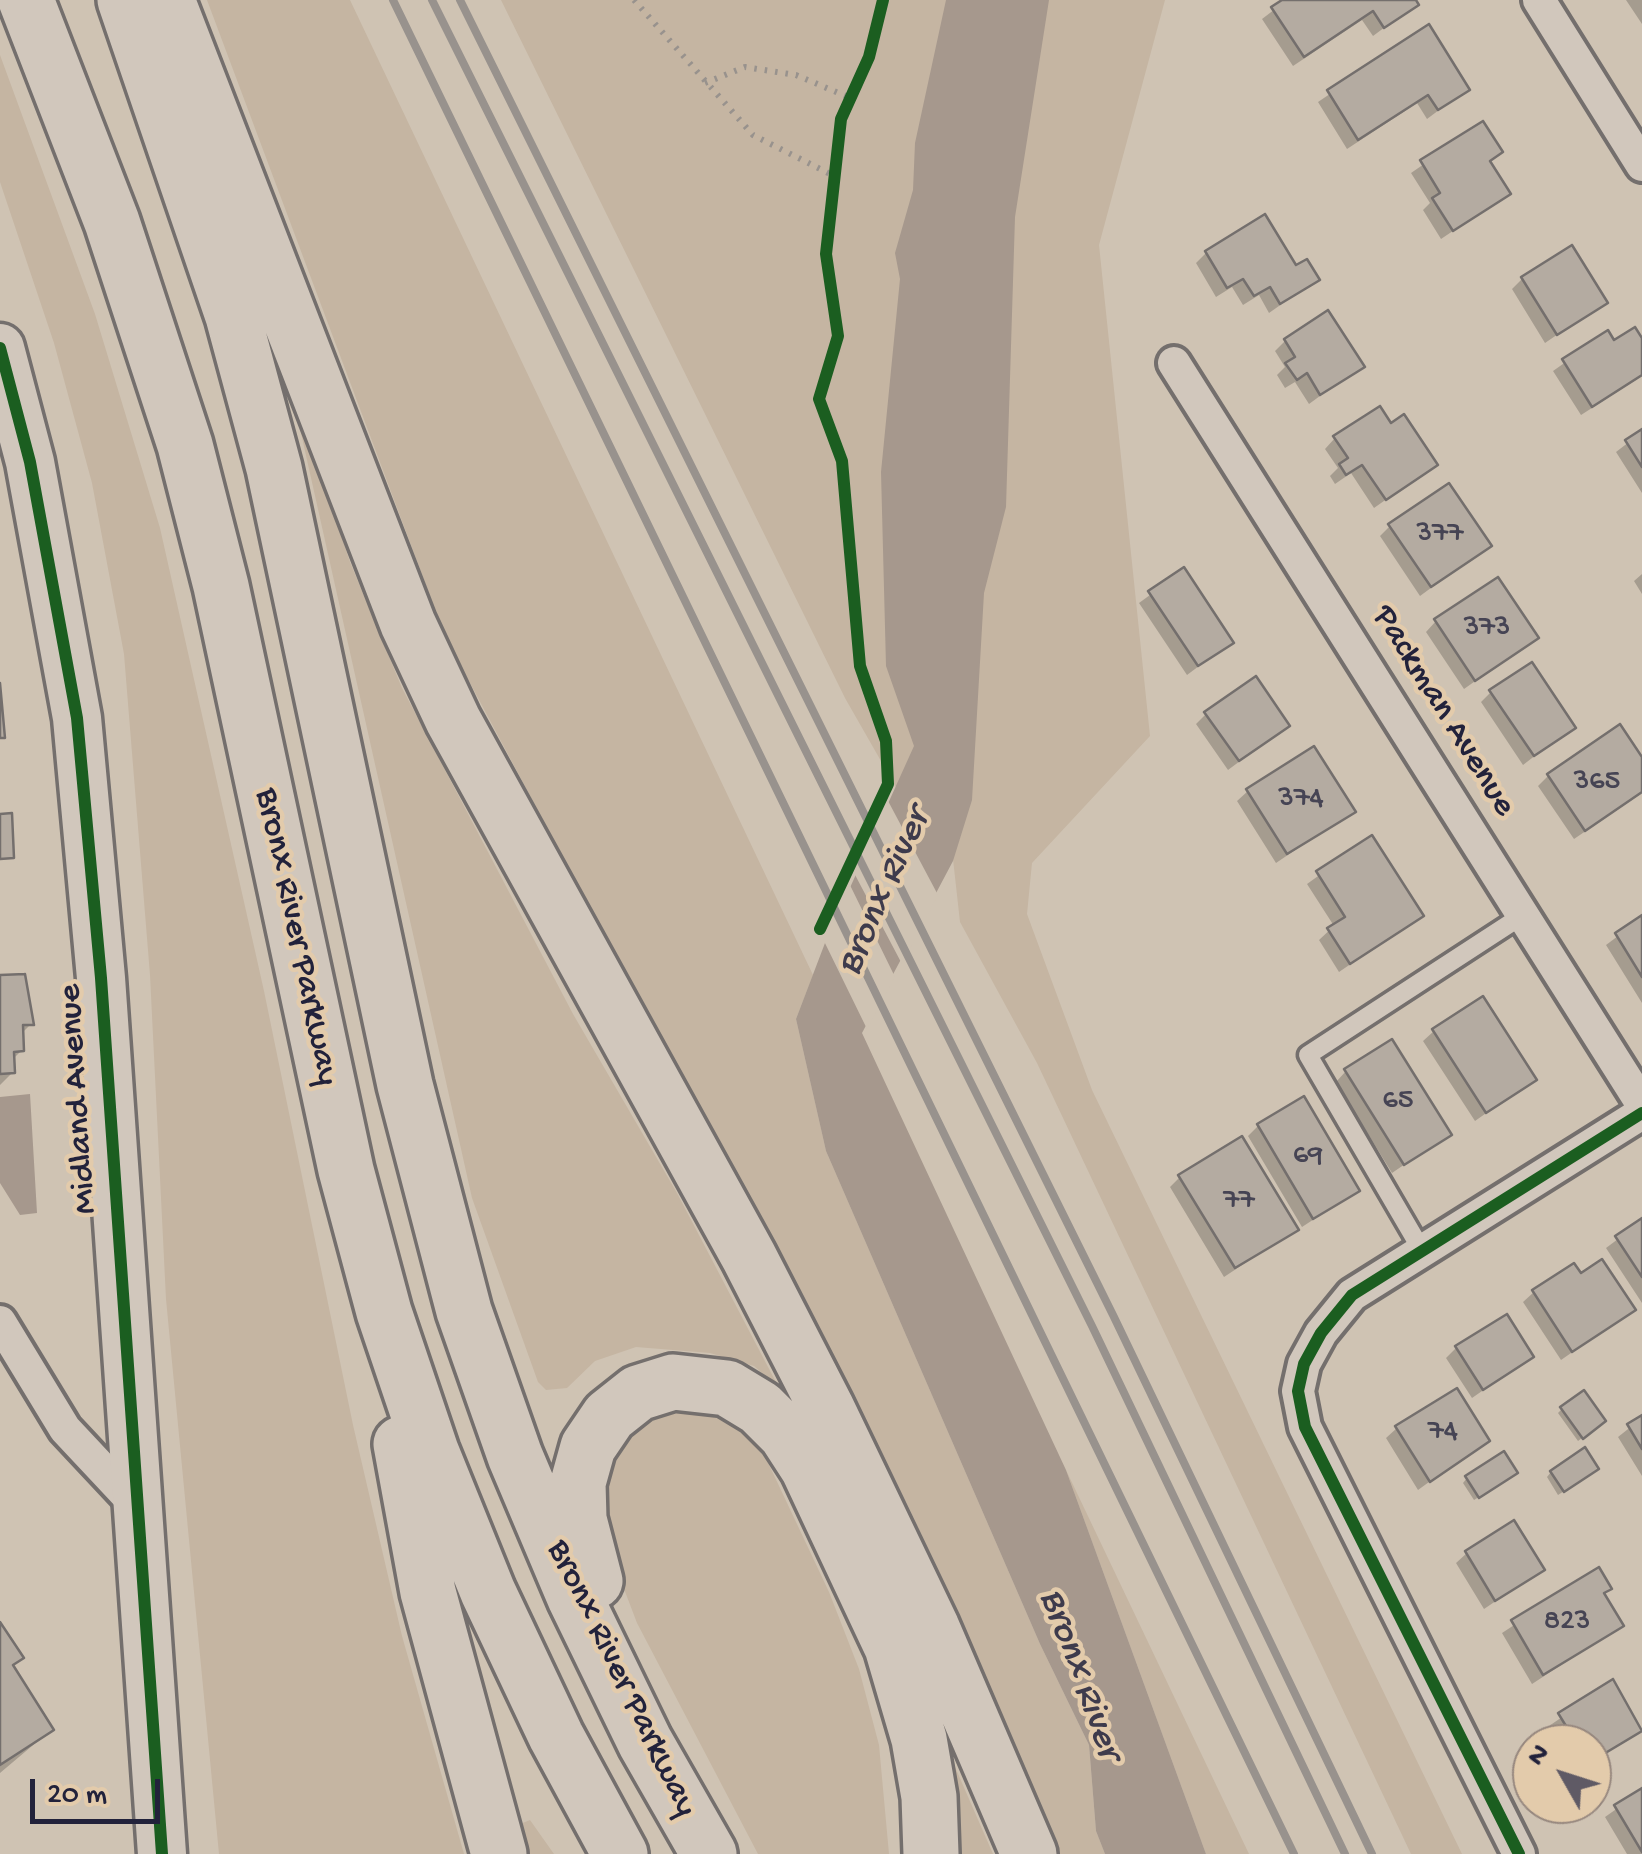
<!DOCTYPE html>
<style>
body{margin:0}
#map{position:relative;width:1642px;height:1854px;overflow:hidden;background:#cfc3b3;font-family:"Gochi Hand",sans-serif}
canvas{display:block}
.north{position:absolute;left:1512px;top:1724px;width:100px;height:100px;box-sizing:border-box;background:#e3cbab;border:2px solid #96877e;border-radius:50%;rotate:309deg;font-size:28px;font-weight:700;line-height:40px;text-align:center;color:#22223b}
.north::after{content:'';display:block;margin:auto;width:35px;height:45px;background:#5f5a65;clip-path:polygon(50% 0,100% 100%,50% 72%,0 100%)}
.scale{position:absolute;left:30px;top:1779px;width:130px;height:45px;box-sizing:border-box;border:5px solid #22223b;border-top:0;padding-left:12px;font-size:30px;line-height:35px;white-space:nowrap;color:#22223b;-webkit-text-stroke:8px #e3cbab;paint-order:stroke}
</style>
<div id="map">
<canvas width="1642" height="1854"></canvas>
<div class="north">N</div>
<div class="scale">20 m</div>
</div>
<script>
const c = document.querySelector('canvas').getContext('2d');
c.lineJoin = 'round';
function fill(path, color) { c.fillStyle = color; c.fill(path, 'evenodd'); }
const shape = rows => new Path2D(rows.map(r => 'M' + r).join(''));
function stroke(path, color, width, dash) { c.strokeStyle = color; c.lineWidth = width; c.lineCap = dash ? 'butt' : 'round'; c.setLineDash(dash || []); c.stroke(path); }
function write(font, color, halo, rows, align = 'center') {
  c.font = font + ' "Gochi Hand",sans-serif'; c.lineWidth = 9; c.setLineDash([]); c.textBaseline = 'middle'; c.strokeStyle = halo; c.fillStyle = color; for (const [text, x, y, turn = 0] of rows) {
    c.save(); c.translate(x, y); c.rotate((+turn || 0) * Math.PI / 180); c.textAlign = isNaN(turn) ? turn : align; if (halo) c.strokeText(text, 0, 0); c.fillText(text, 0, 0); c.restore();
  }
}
fill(shape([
 [207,0,350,0,813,975,796,1019,826,1151,1040,1644,1089,1745,1096,1831,1105,1854,1055,1854,973,1647,908,1506,445,636],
 [501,0,1165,0,1099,245,1150,736,1032,863,1027,914,1092,1090,1462,1854,1411,1854,1037,1063,960,922,953,859,901,778,897,789,845,698],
 [0,55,95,314,160,528,264,991,353,1425,402,1636,464,1854,219,1854,166,1299,150,975,124,654,92,483,54,343,0,182],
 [286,366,350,562,402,688,573,1014,677,1193,779,1388,754,1366,710,1353,636,1347,595,1361,567,1388,546,1390,538,1382,472,1198],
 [697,1411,732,1423,763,1452,829,1592,859,1669,879,1745,889,1854,758,1854,637,1623,602,1531,600,1495,610,1456,637,1427,664,1414],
 [1066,1470,1249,1854,1206,1854],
 [938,1728,993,1854,951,1854],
 [530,1820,554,1854,519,1854,513,1827]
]), '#c5b5a2');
fill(shape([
 [946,0,1049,0,1015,217,1006,507,984,593,972,800,953,861,862,1033,1066,1470,1206,1854,1105,1854,1096,1831,1089,1745,1040,1644,826,1151,796,1019,825,943,914,746,886,666,881,472,900,279,895,253,913,190,915,143],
 [30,1094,37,1213,20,1215,0,1183,0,1097]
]), '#a6988d');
fill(shape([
 [887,799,938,895,902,964,853,871],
 [848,881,895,977,867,1029,822,937]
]), '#cfc3b3');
fill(shape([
 [1287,0,1413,0,1416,4,1373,36,1362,20,1293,66,1262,19],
 [1626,0,1642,0,1642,24],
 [1428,28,1467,89,1427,119,1417,103,1347,149,1318,102],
 [1482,124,1500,152,1489,163,1508,194,1441,239,1423,210,1430,203,1411,173],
 [1206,253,1316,280,1269,313,1259,295,1243,305,1232,287,1216,297,1196,263],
 [1522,279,1605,302,1545,343,1512,289],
 [1607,333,1614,343,1642,343,1642,376,1581,415,1553,371],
 [1285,341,1361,366,1309,404,1295,382,1285,388,1277,375,1285,367,1275,351],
 [1390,426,1435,465,1374,508,1351,473,1335,484,1330,476,1338,468,1325,449,1335,438],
 [1642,432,1642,493,1616,452],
 [1390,526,1488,546,1420,596,1380,536],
 [1183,571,1231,642,1187,675,1139,603],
 [1642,574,1642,594,1634,581],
 [1436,621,1536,638,1464,689,1426,632],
 [1491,692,1572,727,1523,765,1481,702],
 [1206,714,1287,726,1228,770,1196,724],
 [1642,761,1642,793,1574,839,1538,786,1548,776],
 [1248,791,1353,811,1276,863,1237,801],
 [1371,838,1421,916,1339,972,1319,940,1334,926,1307,884],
 [1642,918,1642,1003,1606,945],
 [0,978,31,1024,21,1034,22,1050,12,1060,13,1072,0,1085],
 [1434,1031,1533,1080,1475,1121,1423,1041],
 [1346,1071,1449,1134,1392,1173,1336,1082],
 [1258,1126,1357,1191,1302,1227,1248,1136],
 [1180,1177,1295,1230,1224,1277,1170,1187],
 [1642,1221,1642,1303,1606,1248],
 [1580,1276,1633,1310,1561,1360,1523,1302,1534,1292],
 [1456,1348,1531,1357,1472,1398,1446,1358],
 [1562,1409,1598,1426,1578,1441,1558,1413],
 [1642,1418,1642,1476,1618,1437],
 [1397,1428,1487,1440,1418,1490,1386,1438],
 [1551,1472,1592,1473,1558,1495,1547,1477],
 [1511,1477,1474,1500,1463,1483,1467,1478],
 [1467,1553,1542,1570,1484,1609,1456,1563],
 [1598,1570,1609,1588,1602,1595,1621,1626,1532,1684,1502,1633],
 [0,1626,21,1658,11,1668,51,1730,0,1773],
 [1612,1683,1641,1729,1592,1763,1592,1744,1560,1744,1549,1726],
 [1642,1791,1642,1854,1627,1854,1605,1817]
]), '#0003');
const building = shape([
 [1282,0,1416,0,1419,5,1384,28,1373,11,1304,57,1271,7,1282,0],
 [1429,24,1470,90,1438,110,1428,95,1358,140,1327,90,1429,24],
 [1483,121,1503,152,1490,161,1511,194,1453,231,1432,198,1440,193,1420,160,1483,121],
 [1265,214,1296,265,1307,259,1320,280,1280,304,1270,287,1254,296,1243,279,1227,288,1205,251,1265,214],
 [1572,245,1608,303,1557,335,1521,277,1572,245],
 [1328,310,1365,367,1320,395,1307,373,1297,380,1285,363,1295,357,1284,339,1328,310],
 [1635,327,1642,338,1642,375,1592,407,1562,359,1608,330,1614,340,1635,327],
 [1380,406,1391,423,1404,414,1438,465,1386,500,1362,465,1346,475,1339,464,1348,458,1333,436,1380,406],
 [1642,429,1642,467,1625,440,1642,429],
 [1449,483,1492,546,1431,587,1388,524,1449,483],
 [1184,567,1234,643,1198,666,1148,591,1184,567],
 [1498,577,1539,638,1475,681,1434,619,1498,577],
 [1532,662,1576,728,1534,756,1489,690,1532,662],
 [1256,676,1290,726,1239,761,1204,712,1256,676],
 [0,683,5,738,0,738,0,683],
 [1620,724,1642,757,1642,792,1585,831,1547,774,1620,724],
 [1314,746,1356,812,1287,854,1246,789,1314,746],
 [12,813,14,858,0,859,0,814,12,813],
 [1372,835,1424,916,1350,964,1327,928,1345,917,1316,871,1372,835],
 [1642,915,1642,977,1615,933,1642,915],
 [25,974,34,1025,23,1025,24,1051,14,1052,15,1073,0,1074,0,975,25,974],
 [1483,996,1537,1080,1486,1113,1432,1029,1483,996],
 [1392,1039,1452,1135,1404,1165,1344,1069,1392,1039],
 [1304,1096,1360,1191,1313,1219,1257,1124,1304,1096],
 [1242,1136,1299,1230,1235,1268,1178,1175,1242,1136],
 [1642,1218,1642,1277,1615,1236,1642,1218],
 [1602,1259,1636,1310,1572,1352,1532,1290,1574,1263,1581,1273,1602,1259],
 [1507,1314,1534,1357,1483,1390,1455,1346,1507,1314],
 [1457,1388,1490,1441,1430,1482,1395,1426,1457,1388],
 [1584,1390,1606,1421,1583,1439,1560,1407,1584,1390],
 [1642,1415,1642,1449,1627,1424,1642,1415],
 [1585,1447,1599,1469,1564,1492,1550,1471,1585,1447],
 [1504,1451,1518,1473,1479,1498,1465,1476,1504,1451],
 [1514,1520,1545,1570,1495,1601,1465,1551,1514,1520],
 [1599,1567,1612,1589,1604,1593,1624,1626,1543,1675,1511,1620,1599,1567],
 [0,1622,24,1658,13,1665,54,1730,0,1765,0,1622],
 [1613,1679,1642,1731,1592,1761,1592,1744,1577,1744,1558,1713,1613,1679],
 [1642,1788,1642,1852,1614,1805,1642,1788]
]);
fill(building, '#b4aba1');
stroke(building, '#746f6d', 2.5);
const lane = shape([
 [1421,1249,1308,1055,1523,915]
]);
const street = shape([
 [1539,0,1642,165],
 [1174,363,1642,1104],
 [0,1322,65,1429,139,1508],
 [1519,1854,1305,1427,1298,1391,1304,1364,1321,1333,1352,1295,1642,1113]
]);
const secondary = shape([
 [0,348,30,462,77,718,101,978,162,1854]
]);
const highway = shape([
 [26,0,112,222,185,445,221,586,346,1170,384,1312,431,1451,488,1592,556,1736,620,1854],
 [125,0,233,316,274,468,405,1085,464,1311,515,1456,575,1598,645,1742,709,1854],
 [167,0,408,624,453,720,749,1257,826,1407,932,1628,1029,1854],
 [401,1444,428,1592,499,1854],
 [595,1581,579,1519,578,1483,588,1447,609,1416,638,1393,673,1382,727,1388,760,1408,786,1434,808,1468,892,1647,919,1739,929,1797,931,1854]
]);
stroke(lane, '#746f6d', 25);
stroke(street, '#746f6d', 40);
stroke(secondary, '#746f6d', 55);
stroke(highway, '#746f6d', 62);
stroke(shape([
 [634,0,753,135,836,177],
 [705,83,745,67,796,75,848,97]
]), '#98928d', 6, [2.5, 8]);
stroke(lane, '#d1c7bc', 18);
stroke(street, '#d1c7bc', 32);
stroke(secondary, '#d1c7bc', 48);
stroke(highway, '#d1c7bc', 55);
stroke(shape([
 [393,0,1294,1854],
 [432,0,1092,1326,1345,1854],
 [460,0,1113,1315,1372,1854]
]), '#98928d', 8);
stroke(shape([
 [0,348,30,462,77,718,101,978,162,1854],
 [820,929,888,784,886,741,860,666,842,461,819,399,838,336,826,254,841,119,869,57,883,0],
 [1519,1854,1305,1427,1298,1391,1304,1364,1321,1333,1352,1295,1642,1113]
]), '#1b5e20', 12);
write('30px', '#464454', null, [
 ["377",1440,535],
 ["373",1487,629],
 ["365",1597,783],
 ["374",1301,800],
 ["65",1398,1102],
 ["69",1308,1157],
 ["77",1239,1202],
 ["74",1443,1433],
 ["823",1567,1623]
]);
write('35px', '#22223b', '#e3cbab', [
 ["Packman Avenue",1442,712,58],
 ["Bronx River Parkway",295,937,78],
 ["Midland Avenue",80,1099,-94],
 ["Bronx River Parkway",620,1679,64]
]);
write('italic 38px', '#3e3b4c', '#e3cbab', [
 ["Bronx River",886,893,-66],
 ["Bronx River",1078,1675,70]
]);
</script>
